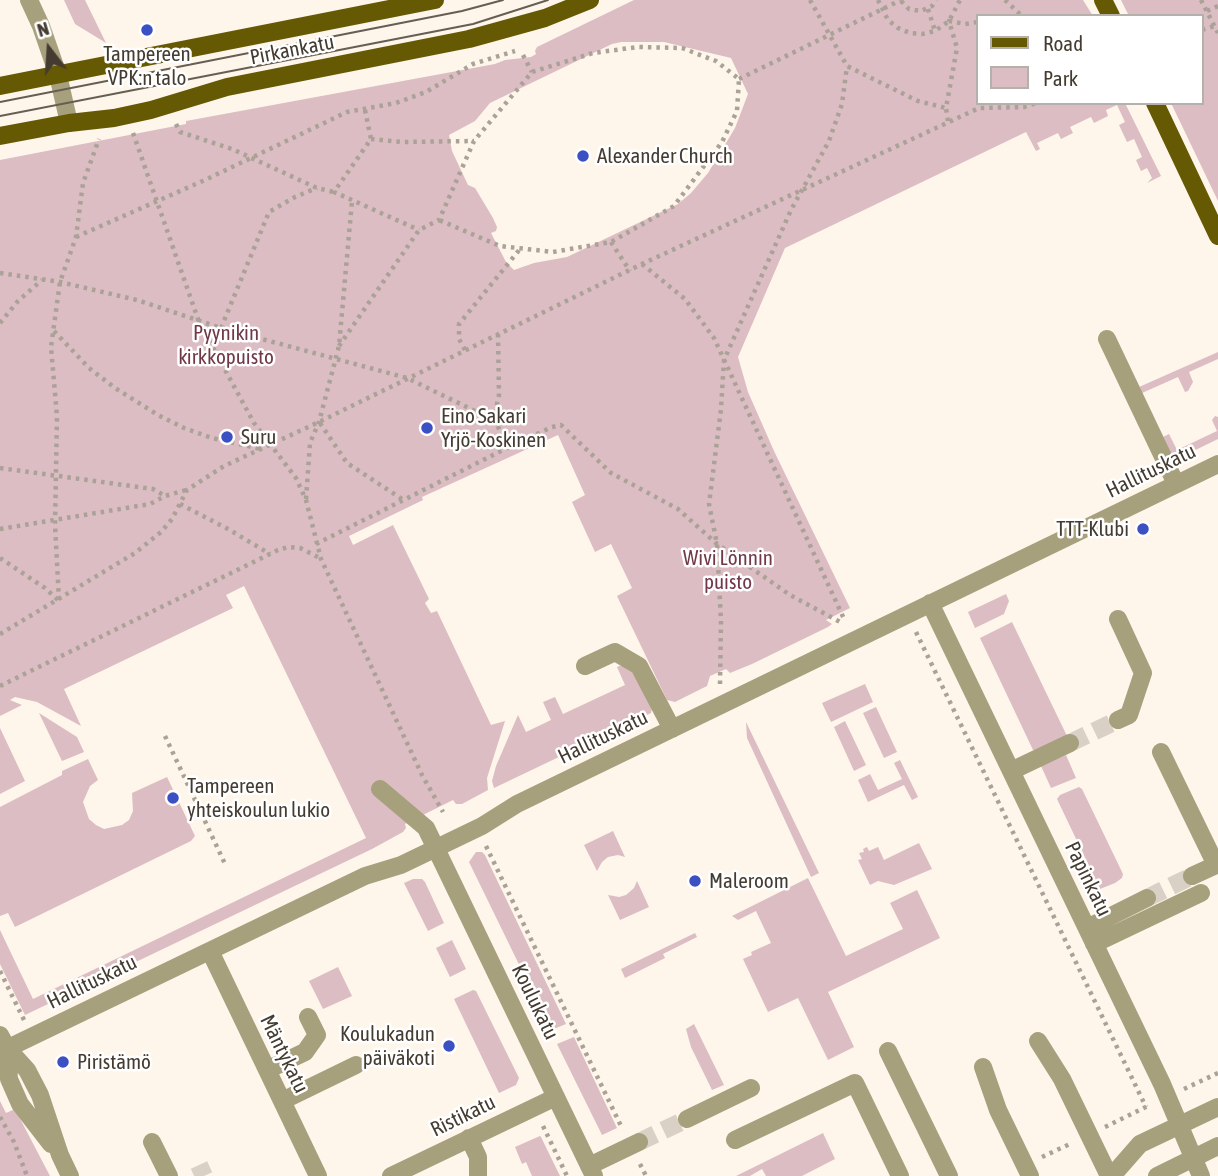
<!DOCTYPE html>
<meta charset="utf-8">
<style>
body{margin:0}
#map{position:relative;width:1218px;height:1176px;overflow:hidden;background:#fef5eb;font-family:"Asap Condensed",sans-serif}
canvas{display:block}
.legend{position:absolute;left:976px;top:14px;width:228px;height:91px;box-sizing:border-box;background:#fff;border:2px solid #b4b1ad;margin:0;padding:9px 12px;list-style:none;font-size:21px;color:#443b31}
.legend li{display:flex;align-items:center;gap:14px;height:35px}
.legend b{width:35px;border:2px solid #b4b1ad}
.north{position:absolute;left:14px;top:14px;width:70px;height:70px;-webkit-text-stroke:5px #fff;paint-order:stroke;rotate:343deg;font-size:19px;font-weight:700;line-height:28px;text-align:center;color:#443b31}
.north::after{content:'';display:block;margin:auto;width:24px;height:32px;background:#443b31;clip-path:polygon(50% 0,100% 100%,50% 72%,0 100%)}
</style>
<div id="map">
<canvas width="1218" height="1176"></canvas>
<ul class="legend">
<li><b style="height:9px;background:#665903"></b>Road</li>
<li><b style="height:19px;background:#dcbdc3"></b>Park</li>
</ul>
<div class="north">N</div>
</div>
<script>
const c = document.querySelector('canvas').getContext('2d');
c.lineJoin = 'round';
function fill(path, color) { c.fillStyle = color; c.fill(path, 'evenodd'); }
const shape = rows => new Path2D(rows.map(r => 'M' + r).join(''));
function stroke(path, color, width, dash) { c.strokeStyle = color; c.lineWidth = width; c.lineCap = dash ? 'butt' : 'round'; c.setLineDash(dash || []); c.stroke(path); }
function write(font, color, halo, rows, align = 'center') {
  c.font = font + ' "Asap Condensed",sans-serif'; c.lineWidth = 5; c.setLineDash([]); c.textBaseline = 'middle'; c.strokeStyle = halo; c.fillStyle = color; for (const [text, x, y, turn = 0] of rows) {
    c.save(); c.translate(x, y); c.rotate((+turn || 0) * Math.PI / 180); c.textAlign = isNaN(turn) ? turn : align; if (halo) c.strokeText(text, 0, 0); c.fillText(text, 0, 0); c.restore();
  }
}
fill(shape([
 [64,0,85,0,106,43,75,24],
 [634,0,1083,0,1093,16,978,16,978,103,1125,103,1161,176,1147,183,1152,178,1147,168,1141,171,1136,160,1142,157,1134,139,1127,142,1119,125,1125,122,1117,105,1106,110,1108,116,1094,123,1091,117,1070,127,1073,133,1061,139,1058,133,1037,143,1040,149,1036,151,1026,132,785,248,738,357,748,392,774,451,850,608,826,620,832,624,828,627,752,664,730,673,726,669,710,676,707,686,675,702,667,700,617,596,632,588,611,544,595,552,572,502,585,495,558,435,422,497,423,500,349,536,353,545,393,525,429,599,425,603,431,613,437,611,491,725,505,721,487,778,488,790,462,804,456,804,453,800,405,824,406,828,403,832,372,849,25,1015,0,964,0,930,33,999,366,838,244,586,226,595,233,608,64,689,81,726,37,702,15,697,10,700,22,705,0,716,0,160,186,124,186,121,495,64,505,60,531,57,536,54,535,51,537,47],
 [621,42,664,42,731,58,748,94,735,128,708,173,691,193,678,204,567,257,534,263,514,270,506,262,491,233,496,231,497,227,493,218,475,188,468,185,452,151,449,135,475,121,490,103,612,44],
 [1121,0,1218,0,1218,201,1171,103,1202,103,1202,16,1129,16],
 [1218,352,1218,359,1189,372,1193,382,1188,391,1185,392,1178,377,1142,393,1139,387],
 [1215,416,1218,417,1218,439,1177,459,1173,458,1163,437,1169,434,1177,450,1217,431,1212,420],
 [1006,594,1009,601,1004,614,975,628,968,612],
 [1012,622,1067,736,1038,750,1033,750,980,638],
 [622,665,632,672,646,693,652,708,651,713,494,788,492,781,496,766,518,715,526,732,551,720,543,702,555,697,563,714,625,685,617,667],
 [865,684,873,702,831,722,822,703],
 [876,707,897,752,884,758,863,713],
 [39,713,77,737,84,752,62,761],
 [845,721,866,765,854,771,834,727],
 [746,722,819,873,811,877,747,738],
 [0,728,25,781,0,794],
 [1066,755,1076,778,1051,788,1041,766],
 [88,759,98,780,90,786,83,802,89,819,96,825,104,829,122,825,129,820,133,811,132,793,167,777,195,836,191,841,15,927,8,913,0,916,0,807,62,775,62,771],
 [900,760,918,797,912,800,904,785,868,802,858,780,870,774,878,790,902,779,894,763],
 [1079,787,1082,789,1123,874,1122,878,1115,883,1100,889,1057,799,1060,795],
 [613,831,625,857,618,855,608,857,602,862,597,871,584,845],
 [919,843,932,869,894,885,878,881,870,885,858,860,862,859,859,853,864,852,863,849,867,847,869,851,878,847,884,860],
 [476,852,482,852,485,855,566,1024,551,1030,469,862],
 [808,878,846,956,903,929,890,903,917,890,940,938,828,992,854,1047,828,1060,798,998,768,1012,743,959,752,955,751,952,771,943,756,911,738,920,732,916],
 [413,879,422,879,425,882,444,923,428,931,404,883],
 [637,881,649,907,620,920,608,895,619,897,626,895,634,888],
 [695,933,697,937,663,954,665,958,625,978,621,969],
 [452,940,466,969,450,977,436,948],
 [338,967,352,996,323,1009,309,981],
 [473,990,476,991,519,1078,516,1085,499,1093,454,999],
 [694,1024,724,1085,712,1090,691,1047,686,1029],
 [574,1037,617,1128,602,1135,557,1044],
 [0,1101,6,1113,15,1109,50,1176,0,1176],
 [823,1133,835,1159,802,1176,766,1176,762,1169,750,1176,736,1176],
 [540,1136,541,1137,560,1176,532,1176,526,1162,522,1164,515,1147]
]), '#dcbdc3');
stroke(shape([
 [1070,743,1118,720],
 [1147,898,1192,876],
 [639,1142,687,1119],
 [199,1165,204,1176]
]), '#d9d0c6', 18, [18, 9]);
stroke(shape([
 [810,0,847,66,918,101,946,108],
 [878,0,888,20,898,28,910,33,922,34,935,31,949,21,960,0],
 [1005,0,1022,16],
 [1201,0,1218,33],
 [901,1,909,9,921,11,932,6,936,0],
 [928,9,935,31],
 [1207,11,1218,6],
 [1202,30,1218,25],
 [523,55,532,72],
 [739,79,901,0],
 [365,110,371,139,334,192,419,230],
 [948,121,946,108,957,48,949,21,965,24,978,22],
 [176,124,180,132,232,149,317,188,334,192],
 [133,133,199,322,254,423,296,478,306,500,321,559,422,775,443,812],
 [371,139,402,142,474,141],
 [76,237,205,180,347,112,396,103,426,92,473,64,515,51],
 [611,242,630,271],
 [642,264,685,299,714,338,845,621],
 [0,273,60,282,137,300,221,328,407,378,477,412,494,417],
 [0,323,18,301,42,280],
 [221,328,269,212,295,197,317,188],
 [54,331,89,368,115,388,158,415,184,428,212,438,261,449],
 [498,334,499,395,494,417,507,448],
 [339,346,419,230,439,220,474,141,532,72,593,53,638,47,682,48,716,61,739,79,737,111,722,142,674,206,611,242,553,252,500,246,439,220],
 [465,350,459,339,459,324,520,249],
 [320,423,347,463,405,501],
 [0,468,153,489,165,496],
 [306,499,310,443,319,422,339,346,352,201],
 [180,504,228,529,270,554],
 [0,529,150,504,165,496,186,490],
 [316,544,507,448,552,427,561,425,611,473,678,509,717,544,790,595,842,623],
 [0,558,45,588,58,600],
 [59,600,55,525,57,416,51,347,60,282,76,237,83,183,99,139],
 [916,632,1146,1107],
 [0,634,135,553,161,532,172,519,187,490,224,466,319,422,642,264,949,122,979,108,1024,107,1036,103],
 [720,684,721,621,717,544,709,504,721,409,724,360,791,210,829,141,842,104,847,66],
 [0,686,278,550,288,547,300,548,320,558],
 [165,736,226,866],
 [486,846,622,1128],
 [0,971,24,1020],
 [1184,1089,1218,1073],
 [0,1117,14,1142,27,1176],
 [543,1126,567,1176],
 [1105,1127,1148,1106],
 [1042,1157,1072,1143],
 [640,1164,646,1176]
]), '#aaa197', 4.5, [3.5, 5]);
stroke(shape([
 [29,0,41,26,58,75,69,123],
 [1107,339,1176,484],
 [930,603,1162,1084,1201,1176],
 [1118,619,1143,673,1129,715,1118,720],
 [585,666,615,652,639,666,672,729],
 [1161,752,1216,865,1192,876],
 [1011,771,1070,743],
 [380,789,426,828,594,1176],
 [1087,928,1147,898],
 [1094,944,1201,893],
 [210,951,318,1176],
 [0,1035,7,1048,27,1070,40,1095,60,1155,70,1176],
 [1038,1041,1062,1079,1109,1176],
 [7,1048,9,1079,20,1104,51,1144],
 [888,1051,949,1176],
 [0,1052,365,876,401,865,482,826,517,804,1218,464],
 [983,1067,998,1110,1030,1176],
 [267,1070,305,1052,317,1035,308,1017],
 [282,1101,356,1065],
 [687,1119,751,1088],
 [469,1138,478,1157,478,1176],
 [735,1140,855,1083,900,1176],
 [152,1142,169,1176],
 [589,1166,639,1142],
 [391,1176,556,1097],
 [1112,1176,1140,1144,1218,1107],
 [1157,1176,1218,1146]
]), '#a7a07d', 18);
stroke(shape([
 [1103,0,1111,16],
 [0,86,435,0],
 [1155,103,1218,236],
 [0,136,69,123,114,118,151,110,227,87,469,39,545,18,590,0]
]), '#665903', 18);
stroke(shape([
 [0,102,462,11,503,0],
 [0,116,473,24,548,0]
]), '#665d53', 2);
for (const [x, y, r, color] of [
 [147,30,7,"#3b50c3"],
 [583,156,7,"#3b50c3"],
 [427,428,7,"#3b50c3"],
 [227,437,7,"#3b50c3"],
 [1143,529,7,"#3b50c3"],
 [173,798,7,"#3b50c3"],
 [695,881,7,"#3b50c3"],
 [449,1046,7,"#3b50c3"],
 [63,1062,7,"#3b50c3"]
]) { const dot = new Path2D(); dot.arc(x, y, r, 0, 2 * Math.PI); c.fillStyle = color; c.fill(dot); stroke(dot, '#fff', 2.5); }
write('21px', '#443b31', '#fff', [
 ["Pirkankatu",292,50,-11],
 ["Hallituskatu",1151,471,-26],
 ["Hallituskatu",603,737,-26],
 ["Papinkatu",1088,879,64],
 ["Hallituskatu",92,982,-26],
 ["Koulukatu",535,1002,64],
 ["Mäntykatu",284,1054,64],
 ["Ristikatu",463,1116,-26]
]);
write('21px', '#443b31', '#fff', [
 ["Tampereen",147,54,"center"],
 ["VPK:n talo",147,78,"center"],
 ["Alexander Church",597,156],
 ["Eino Sakari",441,416],
 ["Yrjö-Koskinen",441,440],
 ["Suru",241,437],
 ["TTT-Klubi",1129,529,"right"],
 ["Tampereen",187,786],
 ["yhteiskoulun lukio",187,810],
 ["Maleroom",709,881],
 ["Koulukadun",435,1034,"right"],
 ["päiväkoti",435,1058,"right"],
 ["Piristämö",77,1062]
], 'left');
write('21px', '#713847', '#fff', [
 ["Pyynikin",226,333],
 ["kirkkopuisto",226,357],
 ["Wivi Lönnin",728,558],
 ["puisto",728,582]
]);
</script>
